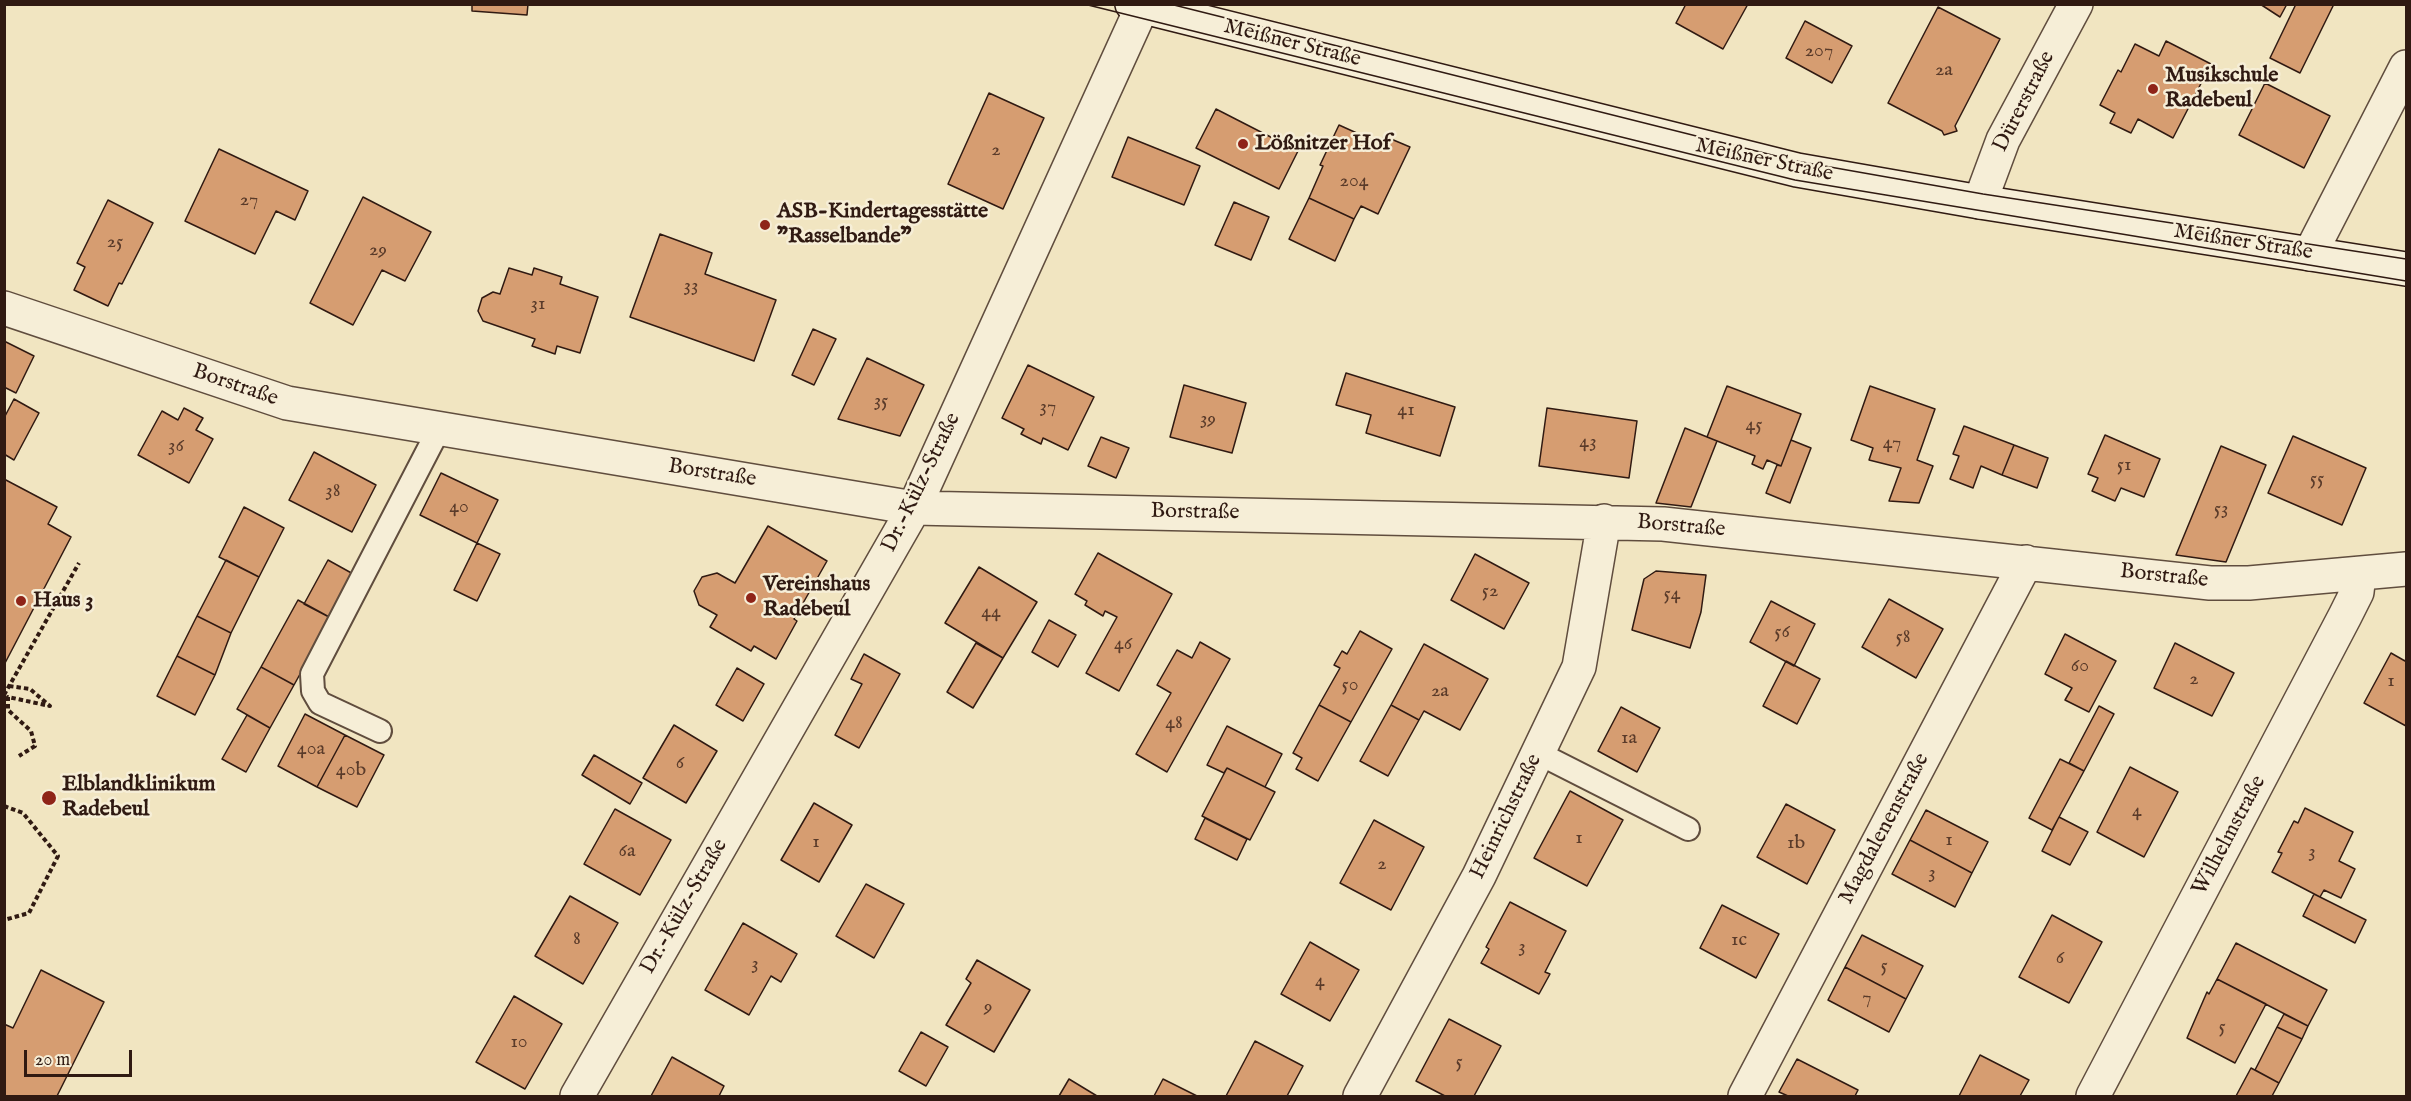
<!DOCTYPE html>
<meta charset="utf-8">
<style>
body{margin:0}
#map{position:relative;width:2411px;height:1101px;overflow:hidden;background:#f1e5c1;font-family:"IM FELL English",serif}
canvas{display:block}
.frame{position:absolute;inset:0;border:6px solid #301a12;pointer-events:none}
.scale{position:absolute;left:24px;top:1050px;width:108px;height:27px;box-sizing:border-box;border:3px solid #301a12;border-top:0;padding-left:8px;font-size:18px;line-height:21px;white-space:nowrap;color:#301a12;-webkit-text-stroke:4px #f6eed7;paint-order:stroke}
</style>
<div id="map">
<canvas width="2411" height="1101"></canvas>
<div class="frame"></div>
<div class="scale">20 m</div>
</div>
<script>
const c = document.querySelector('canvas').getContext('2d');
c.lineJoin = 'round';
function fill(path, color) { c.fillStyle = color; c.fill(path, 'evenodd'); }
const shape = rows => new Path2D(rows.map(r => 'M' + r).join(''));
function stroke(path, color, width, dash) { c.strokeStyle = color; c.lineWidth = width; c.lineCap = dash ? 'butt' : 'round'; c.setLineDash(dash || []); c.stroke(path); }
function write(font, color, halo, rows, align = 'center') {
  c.font = font + ' "IM FELL English",serif'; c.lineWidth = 5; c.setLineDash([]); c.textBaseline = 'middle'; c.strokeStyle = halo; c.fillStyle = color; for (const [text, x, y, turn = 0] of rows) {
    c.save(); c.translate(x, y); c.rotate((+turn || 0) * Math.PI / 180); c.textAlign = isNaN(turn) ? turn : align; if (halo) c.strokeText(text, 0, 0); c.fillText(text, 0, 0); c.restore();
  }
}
const building = shape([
 [472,4,528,4,527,15,472,11,472,4],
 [1686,4,1748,4,1723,49,1676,23,1686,4],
 [2260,4,2287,4,2280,17,2260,4],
 [2296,4,2334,4,2300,73,2270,58,2296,4],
 [1938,7,2000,39,1955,126,1957,131,1944,135,1942,131,1888,103,1938,7],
 [1805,21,1852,46,1832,83,1786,58,1805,21],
 [2166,41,2211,64,2173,138,2138,119,2131,133,2110,123,2115,113,2100,105,2118,70,2121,72,2135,44,2159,56,2166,41],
 [2265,83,2330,116,2304,168,2239,135,2265,83],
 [989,93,1044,118,1003,209,948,184,989,93],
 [1216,109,1298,151,1279,189,1196,148,1216,109],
 [1339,125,1381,144,1384,136,1410,147,1378,214,1361,206,1354,219,1309,198,1323,166,1320,165,1339,125],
 [1128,137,1200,166,1184,205,1112,177,1128,137],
 [219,149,308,191,295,220,276,211,255,254,185,221,219,149],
 [363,197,431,232,405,281,382,270,353,325,310,303,363,197],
 [1309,198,1354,219,1335,261,1289,239,1309,198],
 [108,200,153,223,122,284,119,283,108,306,74,290,85,267,77,263,108,200],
 [1234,202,1269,217,1251,260,1215,245,1234,202],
 [660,234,712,253,705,274,776,300,754,361,630,317,660,234],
 [509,268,532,275,534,268,562,277,560,284,598,297,580,353,557,346,555,354,532,346,535,339,483,321,478,311,482,298,493,292,500,294,509,268],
 [813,329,836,339,814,385,792,375,813,329],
 [4,341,34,356,16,393,4,387,4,341],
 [867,358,924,385,900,436,838,419,867,358],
 [1028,365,1094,397,1068,450,1043,438,1041,444,1021,434,1024,429,1002,418,1028,365],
 [1346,373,1455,407,1440,456,1366,433,1371,415,1336,405,1346,373],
 [1184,385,1246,403,1232,453,1170,437,1184,385],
 [1727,386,1801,414,1781,466,1767,460,1763,469,1752,464,1755,456,1707,437,1727,386],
 [1870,386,1935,409,1917,460,1933,466,1919,503,1889,501,1901,468,1869,460,1873,448,1851,440,1870,386],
 [14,399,39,413,14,460,4,454,4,418,14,399],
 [184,408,203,418,196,430,213,439,189,483,138,455,162,411,178,420,184,408],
 [1547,408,1637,421,1629,478,1539,466,1547,408],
 [1964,426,2014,445,2002,475,1981,466,1973,488,1950,479,1959,456,1953,454,1964,426],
 [1685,428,1717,441,1691,507,1656,503,1685,428],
 [2105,435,2160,459,2144,497,2121,488,2115,501,2092,491,2098,478,2088,474,2105,435],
 [2293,436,2366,468,2342,525,2268,493,2293,436],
 [1101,437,1129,448,1116,478,1088,466,1101,437],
 [1791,440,1811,448,1790,503,1766,493,1777,465,1781,466,1791,440],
 [2014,445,2048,458,2037,488,2002,475,2014,445],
 [2221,446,2266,465,2226,562,2176,555,2221,446],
 [314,452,376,485,352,532,289,500,314,452],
 [441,473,498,500,477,543,420,515,441,473],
 [4,479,57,507,48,524,71,537,4,665,4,479],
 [244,507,284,528,259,577,219,557,244,507],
 [768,526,827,561,794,619,797,621,776,659,754,646,751,651,710,627,717,615,699,605,694,591,702,577,717,573,735,583,768,526],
 [477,543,500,554,477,601,454,590,477,543],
 [1098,553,1172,594,1119,691,1086,673,1117,617,1105,611,1103,616,1085,605,1087,601,1075,594,1098,553],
 [1475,554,1529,583,1504,629,1451,600,1475,554],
 [226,560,259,577,231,633,197,616,226,560],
 [328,560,355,575,331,618,304,604,328,560],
 [979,567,1037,602,1003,658,945,623,979,567],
 [1656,571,1706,575,1701,612,1690,648,1632,630,1644,579,1656,571],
 [1889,599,1943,629,1916,678,1862,647,1889,599],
 [298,600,331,618,294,685,261,667,298,600],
 [1771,601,1815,624,1794,666,1750,642,1771,601],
 [197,616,231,633,215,675,177,656,197,616],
 [1049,620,1076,635,1058,667,1032,652,1049,620],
 [1360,631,1392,649,1351,722,1319,705,1340,668,1334,665,1342,651,1347,654,1360,631],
 [2065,634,2116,661,2089,712,2065,700,2072,688,2045,674,2065,634],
 [1200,642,1230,659,1167,772,1136,754,1171,693,1157,685,1177,650,1192,658,1200,642],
 [976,643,1003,658,973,708,947,692,976,643],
 [2175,643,2234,673,2212,716,2154,688,2175,643],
 [1424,644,1488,679,1460,730,1424,711,1419,720,1391,705,1424,644],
 [2391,653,2405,661,2406,659,2406,726,2364,703,2391,653],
 [864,654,900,674,859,748,835,735,862,684,851,679,864,654],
 [177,656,215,675,195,715,157,696,177,656],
 [1786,661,1820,679,1797,724,1763,706,1786,661],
 [261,667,294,685,270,728,237,709,261,667],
 [737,668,764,684,743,721,716,705,737,668],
 [1319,705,1351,722,1318,781,1296,769,1302,758,1293,753,1319,705],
 [1391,705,1419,720,1388,776,1360,761,1391,705],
 [2099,706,2114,714,2084,771,2069,763,2099,706],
 [1621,707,1660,728,1637,772,1598,751,1621,707],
 [305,714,345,735,317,787,278,766,305,714],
 [247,715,270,728,246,772,222,759,247,715],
 [674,725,717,751,686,803,643,778,674,725],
 [1227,726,1282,754,1265,787,1227,768,1224,773,1207,765,1227,726],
 [345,735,384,755,357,807,317,787,345,735],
 [594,755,642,783,630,804,582,775,594,755],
 [2060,759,2084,771,2052,830,2029,818,2060,759],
 [2130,767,2178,792,2144,857,2097,832,2130,767],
 [1227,768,1275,792,1250,840,1202,816,1227,768],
 [1570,791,1623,820,1587,886,1534,858,1570,791],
 [814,803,852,825,819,882,781,860,814,803],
 [1786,804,1835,830,1807,884,1757,857,1786,804],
 [2305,808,2353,832,2339,861,2355,869,2341,898,2324,890,2320,897,2272,872,2282,853,2278,852,2294,821,2298,823,2305,808],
 [615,809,671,840,640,895,584,864,615,809],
 [1926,810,1988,842,1972,873,1910,840,1926,810],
 [2059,817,2088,832,2070,865,2042,851,2059,817],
 [1205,818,1247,839,1237,860,1195,839,1205,818],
 [1374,820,1424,847,1391,910,1340,883,1374,820],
 [1910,840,1972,873,1955,907,1892,874,1910,840],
 [866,884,904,904,874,958,836,936,866,884],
 [2314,894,2366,920,2355,943,2303,916,2314,894],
 [570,896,618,923,583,984,535,956,570,896],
 [1510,902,1566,931,1545,972,1550,974,1539,994,1481,963,1489,949,1486,947,1510,902],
 [1722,905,1779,934,1756,978,1700,948,1722,905],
 [2052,915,2102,942,2069,1003,2019,977,2052,915],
 [743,923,797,954,781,982,771,976,749,1015,705,990,743,923],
 [1862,935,1923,966,1906,999,1845,967,1862,935],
 [1310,942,1359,970,1330,1021,1281,994,1310,942],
 [2236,943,2327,990,2308,1026,2217,979,2236,943],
 [977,960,1030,990,994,1052,946,1025,971,983,966,979,977,960],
 [1845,967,1906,999,1889,1032,1828,1000,1845,967],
 [41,970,104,1002,57,1096,4,1096,4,1024,13,1028,41,970],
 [2217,979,2266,1004,2235,1063,2187,1038,2207,992,2209,994,2217,979],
 [514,996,562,1024,525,1089,476,1062,514,996],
 [2284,1014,2308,1026,2302,1039,2277,1027,2284,1014],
 [1449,1019,1501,1046,1474,1096,1445,1096,1416,1081,1449,1019],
 [2277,1027,2302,1039,2279,1083,2255,1070,2277,1027],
 [921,1032,948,1047,926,1086,899,1071,921,1032],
 [1255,1041,1303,1066,1287,1096,1226,1096,1255,1041],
 [1980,1055,2029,1080,2020,1096,1959,1096,1980,1055],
 [672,1057,724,1086,719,1096,651,1096,672,1057],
 [1797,1059,1858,1090,1855,1096,1788,1096,1779,1092,1797,1059],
 [2251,1068,2279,1083,2272,1096,2236,1096,2251,1068],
 [1069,1079,1097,1096,1059,1096,1069,1079],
 [1163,1079,1197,1096,1154,1096,1163,1079]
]);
fill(building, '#d69d71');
stroke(building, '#301a12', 1.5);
const lane = shape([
 [380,731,320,703,313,691,312,674,439,429],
 [1538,753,1688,829]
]);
const street = shape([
 [1980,202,2003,140,2076,4],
 [2310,254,2406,67],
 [4,308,287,403,914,508,1663,524,2210,583,2249,583,2406,569],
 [577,1096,914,508,1142,7],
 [1360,1096,1479,876,1579,667,1604,521],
 [1745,1096,2026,562],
 [2093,1096,2345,616,2357,592,2359,574]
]);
const secondary = shape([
 [1132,4,1797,170,1980,202,2406,269]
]);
stroke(lane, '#604d3e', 26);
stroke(street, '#604d3e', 36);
stroke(secondary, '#301a12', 36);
stroke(shape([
 [9,686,30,689,50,706,8,697,8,710,31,731,35,746,19,756],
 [4,695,79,563],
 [4,806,23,813,58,856,29,913,4,920]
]), '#301a12', 4, [4.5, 3]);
stroke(lane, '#f6eed7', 22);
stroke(street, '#f6eed7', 33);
stroke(secondary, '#f6eed7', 33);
stroke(shape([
 [1084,4,1795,180,2406,281],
 [1170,4,1796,161,1983,194,2406,259]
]), '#301a12', 1.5);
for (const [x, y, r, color] of [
 [2153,89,6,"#8f2418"],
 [1243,144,6,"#8f2418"],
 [765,225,6,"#8f2418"],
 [751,598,6,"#8f2418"],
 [21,601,6,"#8f2418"],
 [49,798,8,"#8f2418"]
]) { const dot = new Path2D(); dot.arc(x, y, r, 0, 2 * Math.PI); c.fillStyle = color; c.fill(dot); stroke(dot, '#f6eed7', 2); }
write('20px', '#5a3b2a', null, [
 ["207",1819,52],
 ["2a",1944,71],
 ["2",996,151],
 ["204",1354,182],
 ["27",249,201],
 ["25",115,243],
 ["29",378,251],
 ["33",691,287],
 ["31",538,305],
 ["35",881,402],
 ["37",1048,408],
 ["41",1406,411],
 ["39",1208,420],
 ["45",1754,426],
 ["43",1588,443],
 ["47",1892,444],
 ["36",176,447],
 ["51",2124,466],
 ["55",2317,480],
 ["38",333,492],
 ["40",459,508],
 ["53",2221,510],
 ["52",1490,592],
 ["54",1672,595],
 ["44",991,613],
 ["56",1782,633],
 ["58",1903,638],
 ["46",1123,645],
 ["60",2080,667],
 ["2",2194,680],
 ["1",2391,682],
 ["50",1350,686],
 ["2a",1440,692],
 ["48",1174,724],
 ["1a",1629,739],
 ["40a",311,750],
 ["6",680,764],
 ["40b",351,771],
 ["4",2137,812],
 ["1",1579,839],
 ["1",1949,841],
 ["1",816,843],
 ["1b",1796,844],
 ["6a",627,852],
 ["3",2312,853],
 ["2",1382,865],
 ["3",1932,874],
 ["8",577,940],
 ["1c",1739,941],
 ["3",1522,948],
 ["6",2060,959],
 ["3",755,965],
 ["5",1884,967],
 ["4",1320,982],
 ["7",1867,999],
 ["9",988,1008],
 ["5",2222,1028],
 ["10",519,1043],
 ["5",1459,1063]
]);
write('22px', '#301a12', '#f6eed7', [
 ["Meißner Straße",1292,44,14],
 ["Dürerstraße",2025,102,-63],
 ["Meißner Straße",1764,161,12],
 ["Meißner Straße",2243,243,9],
 ["Borstraße",235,386,19],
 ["Borstraße",712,474,9],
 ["Dr.-Külz-Straße",922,483,-64],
 ["Borstraße",1195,513,1],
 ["Borstraße",1681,527,5],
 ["Borstraße",2164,577,6],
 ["Heinrichstraße",1507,817,-64],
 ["Magdalenenstraße",1885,829,-62],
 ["Wilhelmstraße",2230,836,-62],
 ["Dr.-Külz-Straße",685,907,-60]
]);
write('bold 22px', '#301a12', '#f6eed7', [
 ["Musikschule",2165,76],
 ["Radebeul",2165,101],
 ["Lößnitzer Hof",1255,144],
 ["ASB-Kindertagesstätte",777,212],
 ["\"Rasselbande\"",777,237],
 ["Vereinshaus",763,585],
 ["Radebeul",763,610],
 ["Haus 3",33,601],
 ["Elblandklinikum",62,785],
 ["Radebeul",62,810]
], 'left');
</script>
